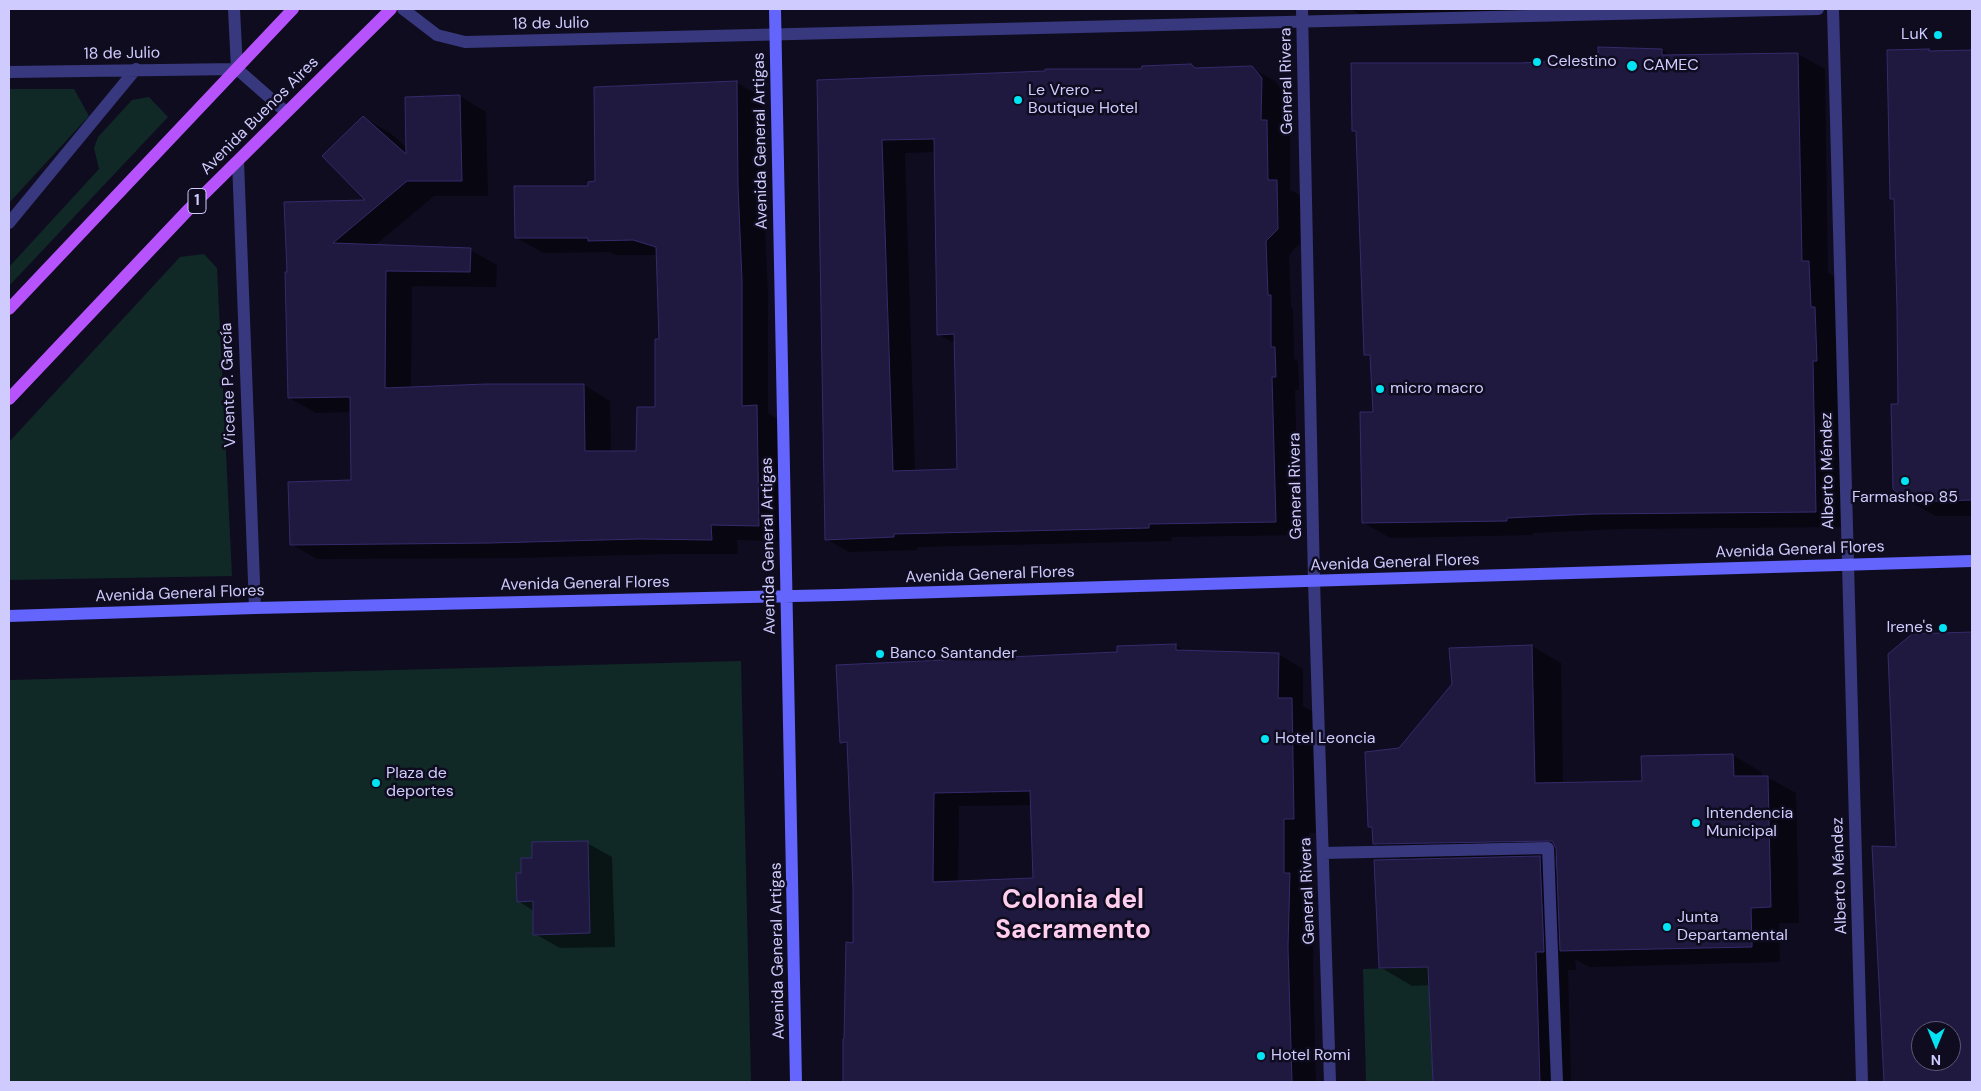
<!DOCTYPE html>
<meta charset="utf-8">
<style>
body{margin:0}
#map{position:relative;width:1981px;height:1091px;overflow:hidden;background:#0f0c1f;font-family:"DM Sans",sans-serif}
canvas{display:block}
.frame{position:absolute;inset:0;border:10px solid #cfcbfe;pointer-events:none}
.north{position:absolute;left:1911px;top:1021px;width:50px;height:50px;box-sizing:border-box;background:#0f0c1f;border:1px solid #5c5878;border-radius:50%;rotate:180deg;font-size:14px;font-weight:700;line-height:20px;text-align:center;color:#cfcbfe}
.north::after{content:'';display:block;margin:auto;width:18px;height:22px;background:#02e4f3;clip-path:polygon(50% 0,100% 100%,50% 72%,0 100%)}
</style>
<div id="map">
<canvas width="1981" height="1091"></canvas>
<div class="frame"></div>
<div class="north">N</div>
</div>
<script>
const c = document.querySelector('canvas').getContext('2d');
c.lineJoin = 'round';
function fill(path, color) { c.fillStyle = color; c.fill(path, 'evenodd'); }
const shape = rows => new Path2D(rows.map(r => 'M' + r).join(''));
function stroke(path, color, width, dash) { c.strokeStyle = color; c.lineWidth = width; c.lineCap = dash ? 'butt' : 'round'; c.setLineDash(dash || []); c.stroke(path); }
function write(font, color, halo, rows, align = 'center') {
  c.font = font + ' "DM Sans",sans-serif'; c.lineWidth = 5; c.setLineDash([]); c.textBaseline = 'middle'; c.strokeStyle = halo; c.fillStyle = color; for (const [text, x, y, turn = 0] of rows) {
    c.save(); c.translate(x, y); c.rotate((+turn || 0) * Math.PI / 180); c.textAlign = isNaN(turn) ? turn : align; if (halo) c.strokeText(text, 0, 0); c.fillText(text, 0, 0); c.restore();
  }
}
fill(shape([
 [9,89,74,89,89,116,9,203],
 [149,97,168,117,9,286,9,267,99,169,94,148,98,137,132,100],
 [204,254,217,268,232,576,9,580,9,442,180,257],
 [741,661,751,1082,9,1082,9,680],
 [1428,967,1433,1082,1366,1082,1363,969]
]), '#102927');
fill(shape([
 [1350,9,1517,9,1517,14,1359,14],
 [1662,50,1672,56,1798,54,1825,69,1828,273,1835,277,1842,527,1619,529,1533,533,1533,535,1390,538,1364,523,1374,413,1371,358,1365,354,1357,133,1353,130,1520,65,1599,59],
 [1928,50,1932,53,1972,51,1972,516,1936,516,1909,501,1899,405,1896,201,1891,199],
 [1191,65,1197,69,1251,68,1275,81,1284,93,1284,131,1290,135,1290,190,1300,195,1300,243,1289,255,1291,308,1293,309,1294,359,1298,361,1299,390,1295,390,1299,535,1171,537,1172,541,917,547,917,550,849,552,826,539,818,81,1143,70],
 [935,152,938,334,956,344,958,470,915,472,905,153],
 [736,82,763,98,764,202,768,296,768,413,783,422,785,541,737,540,738,554,668,554,518,558,317,559,291,544,352,482,351,412,316,413,289,398,286,273,368,201,364,118,390,133,407,148,460,96,486,112,488,196,434,196,374,246,470,250,497,265,496,287,412,286,411,388,584,385,610,401,611,452,637,452,656,408,660,340,657,255,615,255,610,252,543,253,517,238],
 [1972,633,1972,1082,1885,1082,1873,847,1897,848,1912,635],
 [1921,1031,1951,1031,1951,1061,1921,1061],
 [1175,645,1187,652,1278,654,1303,669,1303,706,1316,713,1318,833,1309,833,1309,885,1315,888,1313,962,1316,1082,845,1082,844,1040,854,945,854,887,849,746,842,742,1118,653],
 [1032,805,1034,879,958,883,959,806],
 [1532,646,1561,663,1563,784,1643,782,1643,758,1733,755,1761,772,1762,777,1767,777,1796,793,1799,923,1779,923,1780,962,1590,967,1575,959,1576,970,1568,970,1571,1082,1434,1082,1430,985,1412,986,1380,967,1404,861,1374,843,1373,828,1369,826,1400,750,1453,684,1451,649],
 [1538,856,1556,856,1557,868],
 [587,843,612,857,615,947,560,948,535,934,534,911,518,901,522,874]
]), '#0007');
const building = shape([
 [1598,47,1662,49,1662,55,1798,53,1802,261,1809,261,1811,307,1815,307,1817,361,1813,361,1816,512,1591,514,1507,518,1507,521,1362,523,1360,412,1373,412,1370,355,1364,355,1356,131,1352,131,1351,63,1520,63,1562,61,1562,59,1598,58,1598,47],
 [1929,49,1929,51,1972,50,1972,500,1909,502,1893,489,1891,404,1898,404,1897,309,1894,199,1890,199,1887,50,1929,49],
 [1191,64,1195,68,1252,66,1262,78,1261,120,1267,120,1268,180,1277,180,1278,229,1266,241,1268,295,1271,295,1271,347,1275,347,1276,377,1272,377,1276,522,1149,524,1149,528,894,534,894,537,825,540,817,80,1045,71,1045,69,1141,69,1142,66,1191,64],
 [934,139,937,335,954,334,957,469,893,471,882,140,934,139],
 [737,81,738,186,742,280,742,406,757,405,759,526,711,525,712,540,640,539,490,543,290,545,288,482,351,480,350,397,288,398,285,272,287,272,284,202,365,200,322,156,363,116,406,154,405,97,460,95,462,181,407,181,333,243,471,248,470,272,386,271,385,388,486,384,584,384,585,451,636,451,637,407,655,407,655,339,659,339,656,247,633,240,588,241,588,238,515,238,514,186,588,186,588,182,595,181,594,87,737,81],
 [1972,632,1972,1081,1961,1082,1884,1082,1872,846,1896,847,1888,654,1912,634,1972,632],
 [1921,1031,1951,1031,1951,1061,1921,1061,1921,1031],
 [1176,644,1176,650,1279,653,1278,698,1292,698,1294,819,1284,819,1284,873,1290,873,1288,947,1292,1082,843,1082,843,1039,844,1038,846,942,853,943,853,887,847,742,840,743,836,665,1117,652,1117,646,1176,644],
 [1030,791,1033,878,933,882,934,793,1030,791],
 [1532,645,1535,783,1642,781,1641,756,1733,754,1734,776,1768,776,1771,907,1751,908,1752,947,1560,951,1556,848,1552,841,1373,844,1372,827,1368,827,1365,752,1399,748,1452,684,1449,648,1532,645],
 [588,841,590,933,533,935,533,901,517,902,516,873,521,873,521,858,532,858,532,842,588,841],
 [1540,856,1544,952,1536,952,1540,1082,1433,1082,1428,967,1379,968,1374,860,1540,856]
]);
fill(building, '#1f1940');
stroke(building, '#352b6b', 1);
stroke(shape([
 [234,9,237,69],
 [403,9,437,35,465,42,1818,9],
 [1302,9,1314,581,1330,1082],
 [1833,9,1862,1082],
 [237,69,286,112],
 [9,72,237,69],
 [238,161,255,608],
 [9,223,136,69],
 [1323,853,1548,848,1557,1082]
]), '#38387e', 12);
stroke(shape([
 [775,9,796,1082],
 [9,616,255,608,839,595,1972,561]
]), '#6365fd', 12);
stroke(shape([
 [9,309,293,9],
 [9,399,189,209,391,9]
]), '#b753fd', 12);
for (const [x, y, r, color] of [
 [1938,35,5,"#02e4f3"],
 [1537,62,5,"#02e4f3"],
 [1632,66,6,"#02e4f3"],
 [1018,100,5,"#02e4f3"],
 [1380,389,5,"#02e4f3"],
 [1905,481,5,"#02e4f3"],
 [1943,628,5,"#02e4f3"],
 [880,654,5,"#02e4f3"],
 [1265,739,5,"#02e4f3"],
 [376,783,5,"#02e4f3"],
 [1696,823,5,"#02e4f3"],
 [1667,927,5,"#02e4f3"],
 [1261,1056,5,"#02e4f3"]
]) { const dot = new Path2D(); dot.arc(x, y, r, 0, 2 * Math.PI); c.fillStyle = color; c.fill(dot); stroke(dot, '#0f0c1f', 2); }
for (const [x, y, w] of [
 [197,201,18]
]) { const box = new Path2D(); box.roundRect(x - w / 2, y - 12.5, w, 25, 4); c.fillStyle = '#0f0c1f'; c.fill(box); stroke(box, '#cfcbfe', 1); }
write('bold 15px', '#cfcbfe', null, [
 ["1",197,201]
]);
write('16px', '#cfcbfe', '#0f0c1f', [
 ["18 de Julio",551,24,-1],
 ["18 de Julio",122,54,-1],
 ["General Rivera",1287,81,-91],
 ["Avenida Buenos Aires",260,116,-45],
 ["Avenida General Artigas",761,141,-91],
 ["Vicente P. García",229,385,-92],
 ["Alberto Méndez",1828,471,-91],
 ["General Rivera",1296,486,-91],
 ["Avenida General Artigas",769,546,-91],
 ["Avenida General Flores",1800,550,-2],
 ["Avenida General Flores",1395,563,-2],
 ["Avenida General Flores",990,575,-2],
 ["Avenida General Flores",585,584,-1],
 ["Avenida General Flores",180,594,-2],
 ["Alberto Méndez",1840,876,-92],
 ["General Rivera",1308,891,-92],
 ["Avenida General Artigas",778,951,-91]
]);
write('16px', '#cfcbfe', '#0f0c1f', [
 ["LuK",1928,35,"right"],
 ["Celestino",1547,62],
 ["CAMEC",1643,66],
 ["Le Vrero -",1028,91],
 ["Boutique Hotel",1028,109],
 ["micro macro",1390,389],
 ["Farmashop 85",1905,498,"center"],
 ["Irene's",1933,628,"right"],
 ["Banco Santander",890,654],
 ["Hotel Leoncia",1275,739],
 ["Plaza de",386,774],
 ["deportes",386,792],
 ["Intendencia",1706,814],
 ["Municipal",1706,832],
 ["Junta",1677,918],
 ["Departamental",1677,936],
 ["Hotel Romi",1271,1056]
], 'left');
write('bold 26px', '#ffcdee', '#0f0c1f', [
 ["Colonia del",1073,901],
 ["Sacramento",1073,931]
]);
</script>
